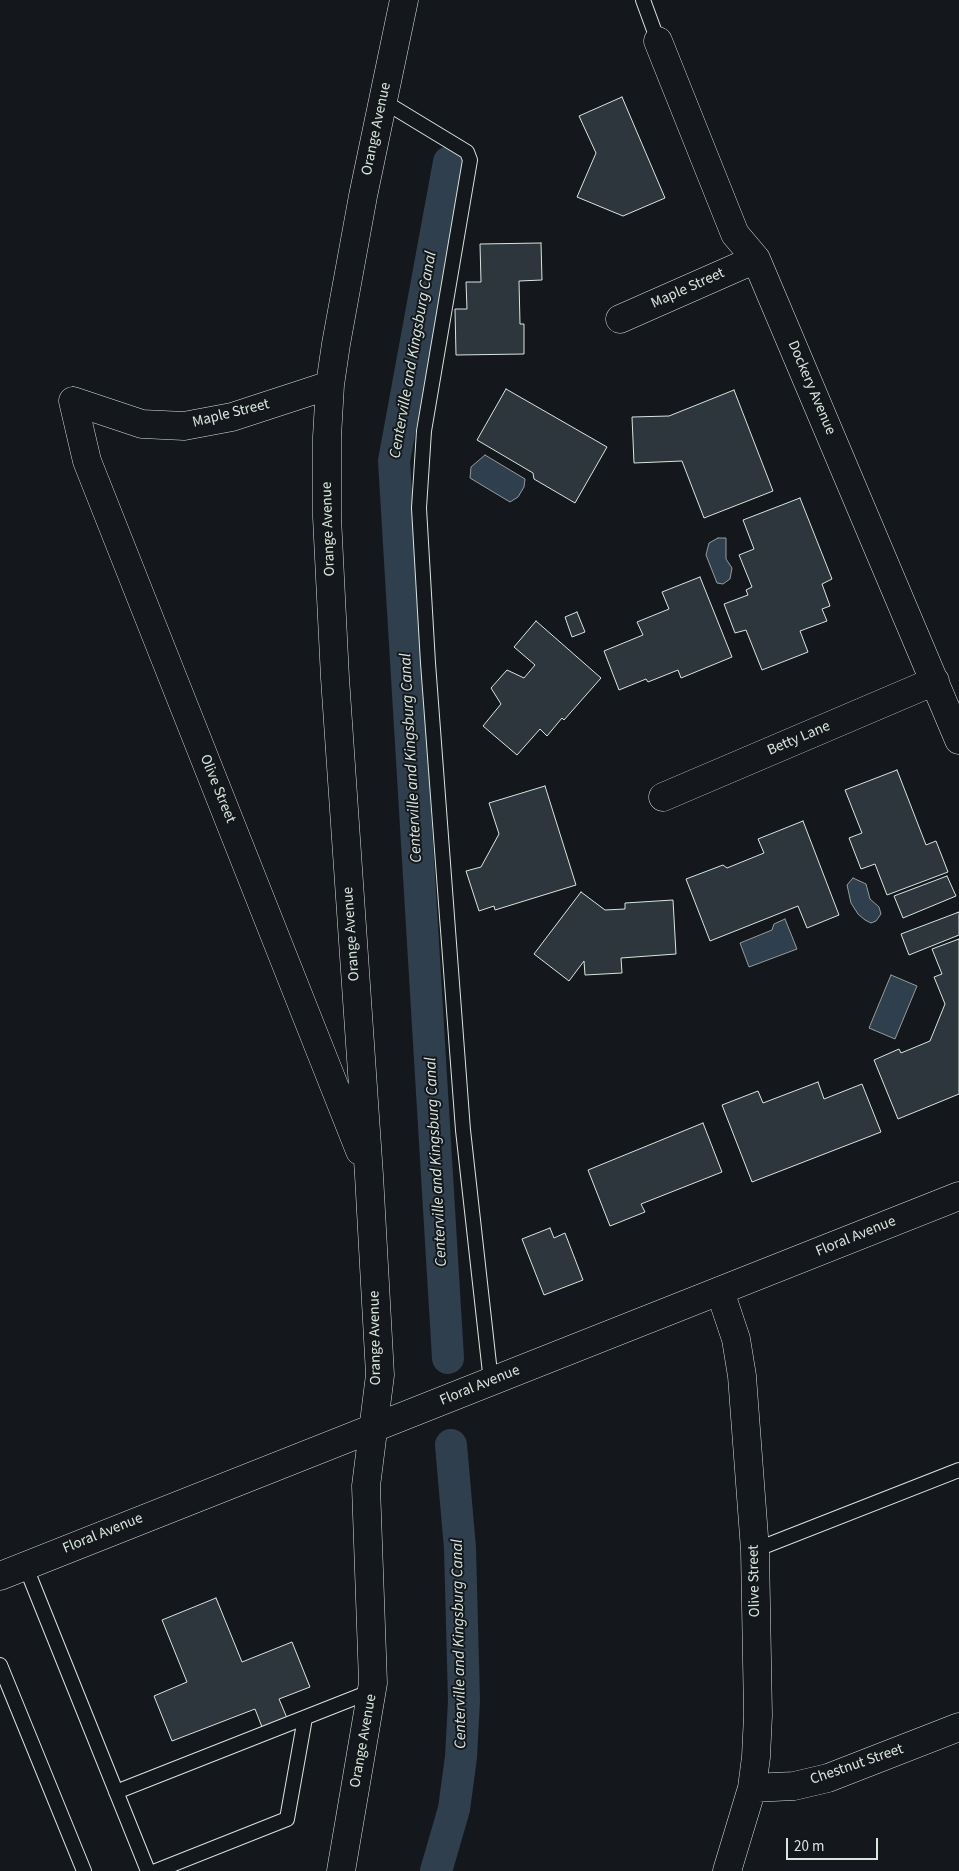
<!DOCTYPE html>
<style>
body{margin:0}
#map{position:relative;width:959px;height:1871px;overflow:hidden;background:#14181c;font-family:"Source Sans 3",sans-serif}
canvas{display:block}
.scale{position:absolute;left:786px;top:1838px;width:92px;height:22px;box-sizing:border-box;border:2px solid #d8e6dc;border-top:0;padding-left:6px;font-size:15px;line-height:18px;white-space:nowrap;color:#d8e6dc;-webkit-text-stroke:4px #14181c;paint-order:stroke}
</style>
<div id="map">
<canvas width="959" height="1871"></canvas>
<div class="scale">20 m</div>
</div>
<script>
const c = document.querySelector('canvas').getContext('2d');
c.lineJoin = 'round';
function fill(path, color) { c.fillStyle = color; c.fill(path, 'evenodd'); }
const shape = rows => new Path2D(rows.map(r => 'M' + r).join(''));
function stroke(path, color, width, dash) { c.strokeStyle = color; c.lineWidth = width; c.lineCap = dash ? 'butt' : 'round'; c.setLineDash(dash || []); c.stroke(path); }
function write(font, color, halo, rows, align = 'center') {
  c.font = font + ' "Source Sans 3",sans-serif'; c.lineWidth = 4; c.setLineDash([]); c.textBaseline = 'middle'; c.strokeStyle = halo; c.fillStyle = color; for (const [text, x, y, turn = 0] of rows) {
    c.save(); c.translate(x, y); c.rotate((+turn || 0) * Math.PI / 180); c.textAlign = isNaN(turn) ? turn : align; if (halo) c.strokeText(text, 0, 0); c.fillText(text, 0, 0); c.restore();
  }
}
const water = shape([
 [485,455,525,479,524,487,518,497,510,502,470,478,471,467,485,455],
 [718,538,726,538,726,559,732,568,730,579,723,584,717,583,706,555,709,543,718,538],
 [853,878,866,884,870,899,879,907,881,914,876,921,871,923,865,920,858,914,851,903,847,885,853,878],
 [785,919,797,949,749,967,740,943,772,930,774,924,785,919],
 [891,975,917,986,895,1039,869,1028,891,975]
]);
fill(water, '#2f3f4d');
stroke(water, '#939e99', 1);
stroke(shape([
 [448,1358,394,461,449,162],
 [436,1871,454,1809,461,1757,464,1701,460,1548,451,1445]
]), '#2f3f4d', 32);
const building = shape([
 [622,97,665,198,623,216,577,197,596,153,579,116,622,97],
 [541,243,542,280,519,281,520,324,524,324,524,354,456,355,455,309,467,309,466,282,481,282,480,244,541,243],
 [506,389,607,447,575,503,534,479,533,473,477,440,506,389],
 [734,390,773,491,704,518,682,461,634,463,632,417,669,416,734,390],
 [800,498,832,579,822,584,830,606,822,609,827,621,800,631,808,652,762,670,746,630,735,633,724,604,748,595,746,590,752,587,739,555,754,549,743,520,800,498],
 [700,577,732,657,681,678,678,670,648,682,646,679,619,690,604,651,643,635,637,622,669,609,662,592,700,577],
 [577,612,585,632,572,637,565,617,577,612],
 [536,621,601,678,564,720,562,718,547,736,540,729,517,755,483,726,501,704,491,688,507,670,524,678,535,665,514,647,536,621],
 [897,770,926,845,936,841,948,872,887,895,875,864,861,869,849,838,862,833,845,790,897,770],
 [545,786,576,885,495,910,494,906,479,911,466,871,481,867,499,834,489,803,545,786],
 [803,821,839,915,807,928,798,906,710,941,686,879,723,865,727,868,764,853,758,839,803,821],
 [947,876,956,896,903,918,894,896,947,876],
 [581,892,605,910,625,909,625,903,673,900,676,954,621,958,622,973,585,975,584,961,569,981,534,954,581,892],
 [959,912,959,935,909,955,901,934,959,912],
 [959,939,959,1094,898,1119,874,1060,899,1049,901,1053,930,1041,945,1004,934,977,942,974,932,949,959,939],
 [818,1082,824,1099,862,1084,881,1132,752,1182,722,1105,758,1091,763,1103,818,1082],
 [703,1123,722,1172,641,1204,645,1212,610,1226,588,1170,703,1123],
 [550,1228,554,1238,565,1233,583,1280,544,1295,522,1239,550,1228],
 [216,1598,242,1662,292,1642,310,1687,279,1699,287,1718,262,1727,255,1709,172,1741,154,1696,187,1682,162,1620,216,1598]
]);
fill(building, '#2c363c');
stroke(building, '#d8e6dc', 1);
const lane = shape([
 [643,0,658,41],
 [383,101,467,152,470,160,424,431,419,508,428,663,463,1130,491,1382],
 [755,1550,959,1470],
 [25,1565,148,1871],
 [0,1665,84,1871],
 [116,1792,372,1691],
 [156,1871,287,1819,305,1718]
]);
const street = shape([
 [658,41,735,234,756,259,959,740],
 [620,319,756,259],
 [73,401,87,461,360,1151],
 [73,401,142,424,184,426,232,417,330,385],
 [663,797,935,681],
 [720,1291,736,1339,742,1376,755,1550,758,1715,756,1757,752,1788,727,1871],
 [752,1788,794,1786,828,1778,959,1727],
 [341,1871,373,1683,366,1486,380,1375,369,1175,335,678,327,517,327,437,330,385,336,344,363,196,404,0]
]);
const secondary = shape([
 [0,1576,959,1196]
]);
stroke(lane, '#d8e6dc', 16);
stroke(street, '#d8e6dc', 29);
stroke(secondary, '#d8e6dc', 29);
stroke(lane, '#14181c', 14);
stroke(street, '#14181c', 28);
stroke(secondary, '#14181c', 28);
write('15px', '#d8e6dc', '#14181c', [
 ["Orange Avenue",377,129,-78],
 ["Maple Street",688,289,-24],
 ["Dockery Avenue",811,388,67],
 ["Maple Street",231,414,-14],
 ["Orange Avenue",329,529,-92],
 ["Betty Lane",799,739,-23],
 ["Olive Street",217,789,68],
 ["Orange Avenue",352,934,-94],
 ["Floral Avenue",856,1237,-22],
 ["Orange Avenue",376,1338,-91],
 ["Floral Avenue",480,1386,-22],
 ["Floral Avenue",103,1534,-22],
 ["Olive Street",755,1581,-91],
 ["Orange Avenue",364,1741,-80],
 ["Chestnut Street",857,1765,-19]
]);
write('italic 16px', '#d8e6dc', '#14181c', [
 ["Centerville and Kingsburg Canal",414,355,-80],
 ["Centerville and Kingsburg Canal",412,758,-93],
 ["Centerville and Kingsburg Canal",437,1162,-93],
 ["Centerville and Kingsburg Canal",460,1644,-91]
]);
</script>
